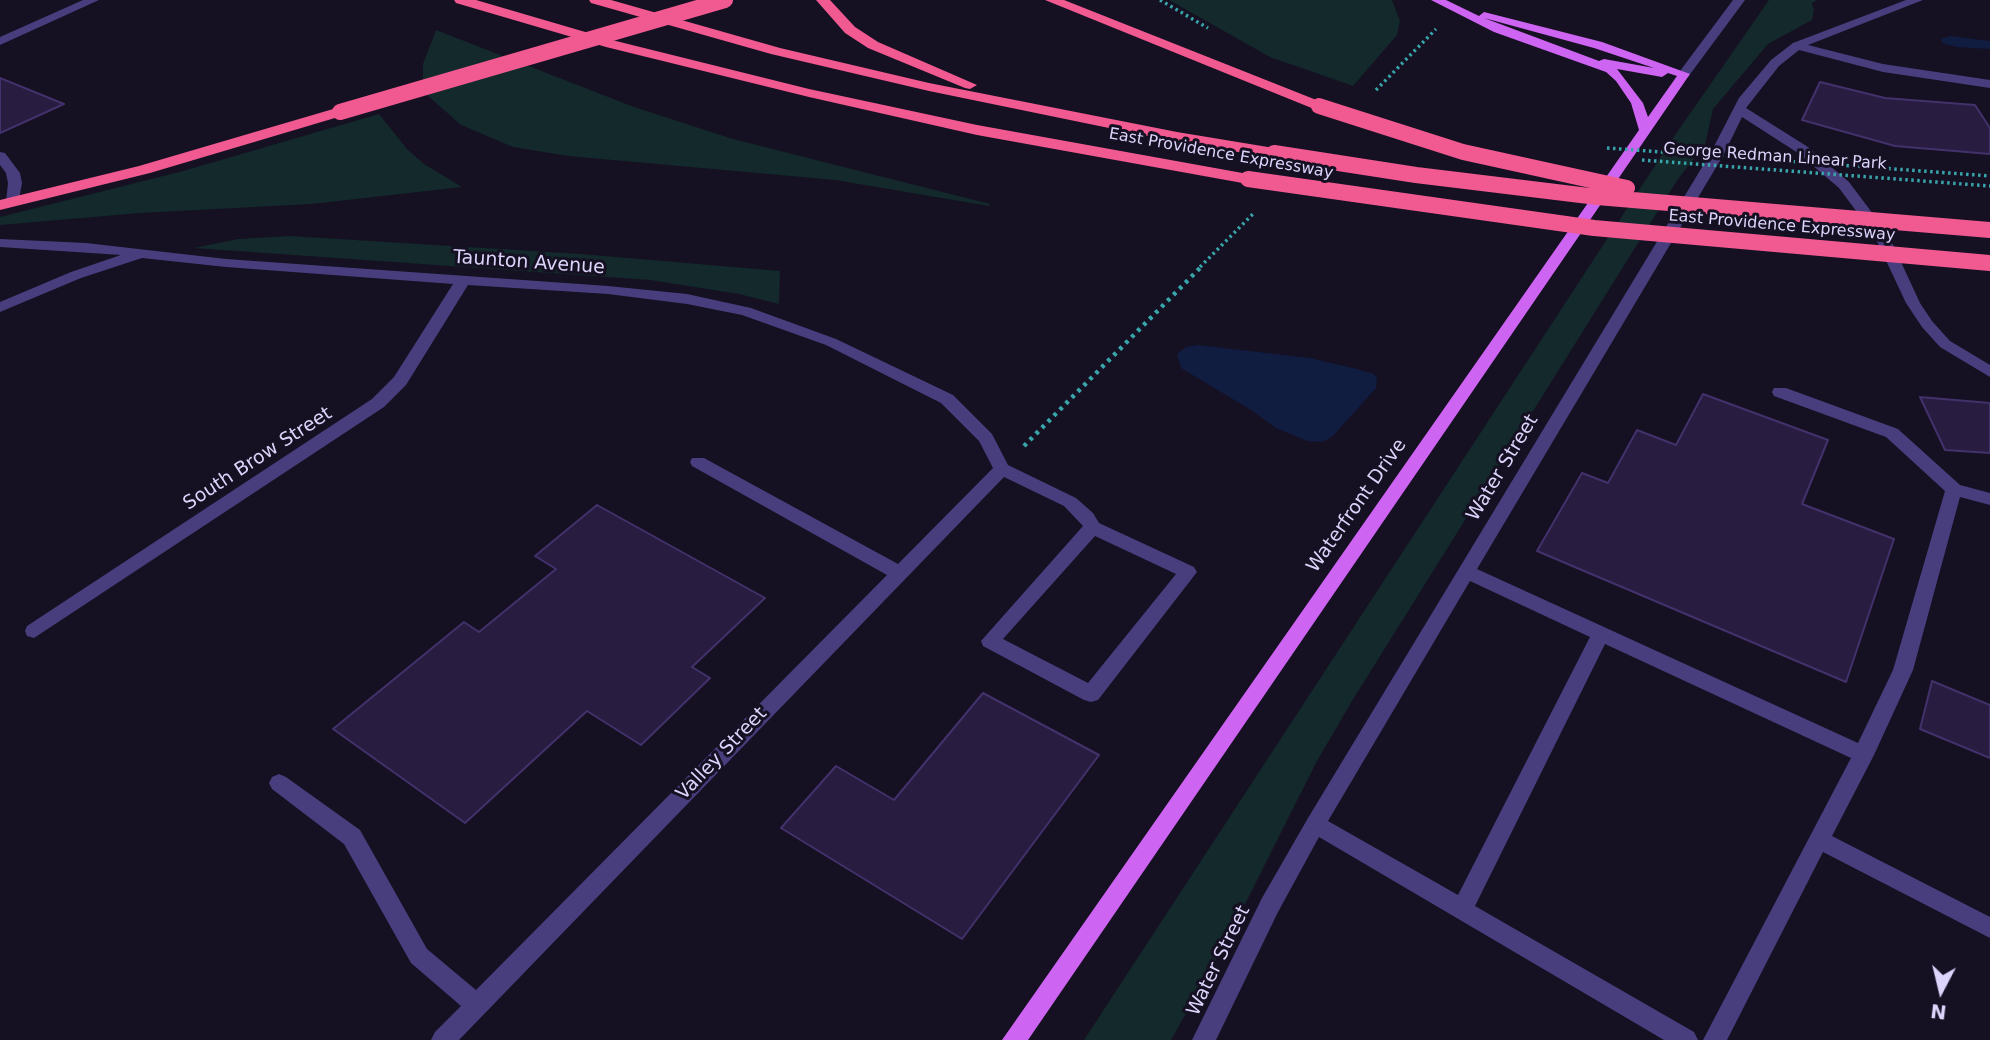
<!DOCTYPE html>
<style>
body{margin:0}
#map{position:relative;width:1990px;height:1040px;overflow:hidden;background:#151022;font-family:"DejaVu Sans",sans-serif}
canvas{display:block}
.north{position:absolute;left:1906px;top:956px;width:70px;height:70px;-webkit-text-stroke:5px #151022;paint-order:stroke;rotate:187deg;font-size:19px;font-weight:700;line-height:28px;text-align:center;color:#ddd4fb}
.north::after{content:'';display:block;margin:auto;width:24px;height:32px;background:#ddd4fb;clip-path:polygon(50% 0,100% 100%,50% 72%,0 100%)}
</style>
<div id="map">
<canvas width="1990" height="1040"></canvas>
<div class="north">N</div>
</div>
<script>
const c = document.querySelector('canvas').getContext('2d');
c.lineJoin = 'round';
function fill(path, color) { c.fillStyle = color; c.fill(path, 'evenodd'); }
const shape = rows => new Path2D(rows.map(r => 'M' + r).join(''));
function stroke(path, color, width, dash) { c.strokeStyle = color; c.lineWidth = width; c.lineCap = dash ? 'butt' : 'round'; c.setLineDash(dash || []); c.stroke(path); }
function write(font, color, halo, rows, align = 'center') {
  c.font = font + ' "DejaVu Sans",sans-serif'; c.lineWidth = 6; c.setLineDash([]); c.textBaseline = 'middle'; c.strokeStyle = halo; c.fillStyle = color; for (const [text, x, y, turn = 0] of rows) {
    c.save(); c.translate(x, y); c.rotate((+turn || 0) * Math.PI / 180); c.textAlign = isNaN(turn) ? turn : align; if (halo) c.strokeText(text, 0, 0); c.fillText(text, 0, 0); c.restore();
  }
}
fill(shape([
 [1169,0,1392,0,1400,21,1397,35,1353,86,1270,57],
 [1769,0,1817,0,1812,3,1814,10,1812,20,1768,44,1713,109,1705,145,1678,179,1352,701,1317,761,1225,944,1171,1040,1084,1040,1673,138],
 [436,30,634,107,733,139,990,204,989,206,835,180,568,156,513,147,461,125,428,96,423,85,423,64],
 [379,114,407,149,424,164,462,187,312,204,140,213,0,225,0,217,183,171],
 [290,236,581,254,780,271,779,304,739,294,650,280,194,248,238,239]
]), '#13292b');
fill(shape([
 [1950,36,1990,41,1990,49,1957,47,1942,43,1941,39],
 [1198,345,1310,358,1357,369,1374,374,1377,379,1376,388,1332,437,1322,442,1307,441,1276,428,1251,410,1181,368,1177,354,1186,347]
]), '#101c40');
const building = shape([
 [0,78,64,104,0,133,0,78],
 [1820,82,1885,98,1975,105,1990,128,1990,154,1895,146,1802,120,1820,82],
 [1703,394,1828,440,1802,504,1894,539,1846,682,1537,551,1582,473,1608,483,1637,430,1676,445,1703,394],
 [1920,397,1990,403,1990,453,1945,450,1920,397],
 [597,505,765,598,692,667,710,678,641,745,587,711,465,823,333,729,464,622,479,632,556,569,535,556,597,505],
 [1932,681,1990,705,1990,758,1920,729,1932,681],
 [983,693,1099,755,962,939,781,828,836,766,894,800,983,693]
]);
fill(building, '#281d41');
stroke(building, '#43316b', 2);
stroke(shape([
 [1160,0,1208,28],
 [1376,90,1436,29],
 [1200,267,1254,213]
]), '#38a5ab', 3.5, [2.5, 3.5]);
stroke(shape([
 [1024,446,1202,266]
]), '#38a5ab', 4.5, [3.5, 5]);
fill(shape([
 [83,0,99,0,0,45,0,37,83,0],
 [1733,0,1745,0,1688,77,1680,77,1680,71,1733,0],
 [1906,0,1923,0,1808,45,1883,64,1990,80,1990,88,1883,72,1799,50,1779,66,1746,108,1808,147,1849,182,1888,234,1920,303,1932,321,1950,341,1990,365,1990,377,1940,347,1922,327,1906,303,1874,235,1839,188,1798,153,1742,117,1724,154,1477,569,1858,743,1893,670,1945,491,1886,437,1774,396,1772,392,1774,388,1786,388,1898,429,1960,485,1990,493,1990,505,1960,497,1913,670,1874,755,1832,836,1990,917,1990,938,1823,852,1727,1040,1703,1040,1851,758,1605,644,1475,906,1694,1032,1698,1040,1664,1040,1319,837,1278,912,1216,1040,1192,1040,1262,898,1308,818,1710,154,1739,98,1771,60,1793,43,1906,0],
 [1470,581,1590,637,1458,895,1328,821,1470,581],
 [0,152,5,153,20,173,22,183,18,205,8,205,6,202,8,183,6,173,0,165,0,152],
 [0,239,86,243,226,259,608,286,687,294,751,308,836,339,953,395,992,434,1008,465,1076,498,1093,513,1099,523,1194,567,1197,572,1098,700,1091,702,1084,700,983,646,981,641,1083,526,1064,506,1004,477,459,1040,431,1040,435,1032,461,1006,411,963,344,844,272,789,269,783,272,777,279,774,286,777,360,830,427,949,476,990,887,575,692,466,690,462,692,458,704,458,898,564,993,468,979,441,941,403,826,345,742,315,687,304,608,294,468,285,406,385,384,407,34,638,27,636,25,631,27,626,372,399,394,377,453,284,226,267,142,258,81,278,0,312,0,302,71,272,121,255,0,247,0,239],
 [1095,536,1176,574,1088,683,1003,639,1095,536]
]), '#483e7d');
fill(shape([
 [1431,0,1446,0,1479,16,1484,12,1602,42,1690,74,1028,1040,1002,1040,1639,130,1631,103,1616,81,1606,72,1494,32,1431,0],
 [1484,18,1594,48,1654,68,1604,59,1599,61,1484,18],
 [1617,69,1662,77,1668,73,1677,76,1648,117,1643,103,1617,69]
]), '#cd64f2');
fill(shape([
 [454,0,476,0,616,41,809,89,977,125,1248,174,1256,179,1248,184,977,135,809,97,606,47,456,3,454,0],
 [589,0,611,0,780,48,929,83,1177,132,1274,148,1282,153,1274,158,1177,142,929,91,771,54,591,3,589,0],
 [816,0,830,0,855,27,878,42,977,85,970,89,965,88,868,48,845,33,816,0],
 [1045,0,1064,0,1324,103,1327,106,1319,111,1314,109,1045,0],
 [340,107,345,109,348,112,345,115,150,173,0,210,0,200,139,166,340,107]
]), '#f15991');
stroke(shape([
 [1607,148,1990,176],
 [1642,160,1990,186]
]), '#38a5ab', 3.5, [2.5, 3.5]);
stroke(shape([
 [1319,106,1463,152,1627,188],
 [340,112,725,0],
 [1274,153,1416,175,1597,197,1990,230],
 [1248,179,1594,228,1990,263]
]), '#f15991', 16);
write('16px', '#ddd4fb', '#151022', [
 ["East Providence Expressway",1221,154,10],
 ["George Redman Linear Park",1775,157,4],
 ["East Providence Expressway",1782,226,5]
]);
write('19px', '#ddd4fb', '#151022', [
 ["Taunton Avenue",529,263,4],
 ["South Brow Street",258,459,-33],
 ["Water Street",1503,468,-59],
 ["Waterfront Drive",1357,506,-55],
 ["Valley Street",722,754,-46],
 ["Water Street",1219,961,-64]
]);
</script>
